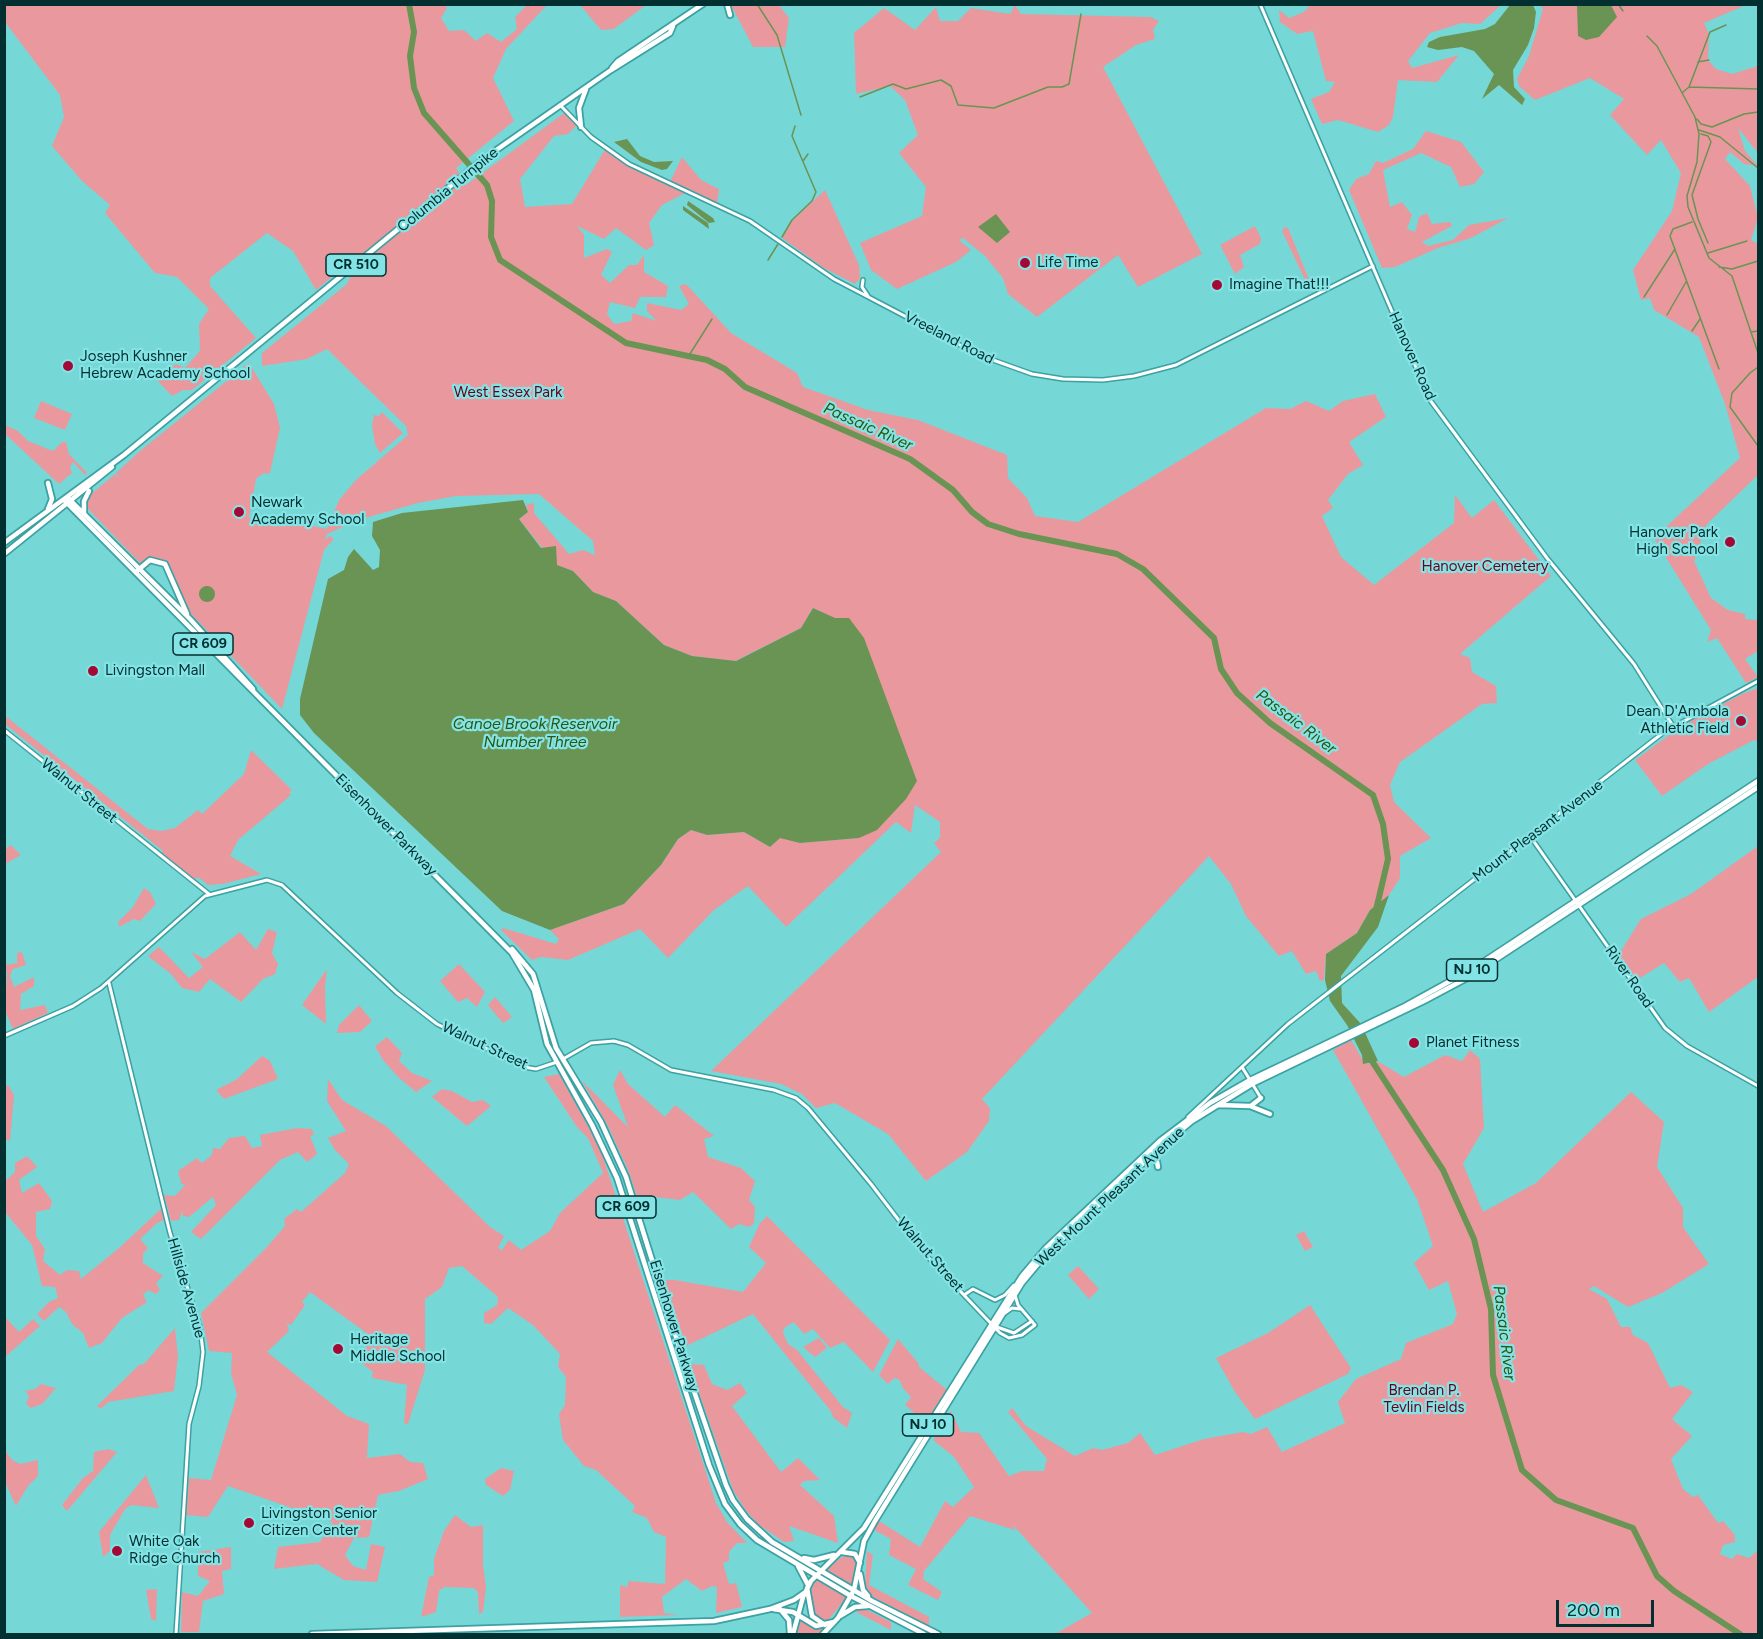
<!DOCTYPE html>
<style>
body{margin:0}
#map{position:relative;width:1763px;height:1639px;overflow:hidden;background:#76d7d7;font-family:Figtree,sans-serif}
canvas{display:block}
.frame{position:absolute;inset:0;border:6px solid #022f30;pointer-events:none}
.scale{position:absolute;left:1556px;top:1600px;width:98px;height:27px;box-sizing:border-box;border:3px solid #022f30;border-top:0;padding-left:8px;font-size:18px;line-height:21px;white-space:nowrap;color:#022f30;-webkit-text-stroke:4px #84e4e5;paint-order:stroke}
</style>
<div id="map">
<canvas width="1763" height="1639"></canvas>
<div class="frame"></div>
<div class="scale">200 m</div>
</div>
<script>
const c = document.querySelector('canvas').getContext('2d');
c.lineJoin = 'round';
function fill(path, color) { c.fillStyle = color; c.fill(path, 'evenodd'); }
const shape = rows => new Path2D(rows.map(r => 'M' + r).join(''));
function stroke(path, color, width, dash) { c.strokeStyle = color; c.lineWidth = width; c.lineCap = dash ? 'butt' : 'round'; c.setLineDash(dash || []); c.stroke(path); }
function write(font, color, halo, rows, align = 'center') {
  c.font = font + ' Figtree,sans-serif'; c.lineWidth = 4.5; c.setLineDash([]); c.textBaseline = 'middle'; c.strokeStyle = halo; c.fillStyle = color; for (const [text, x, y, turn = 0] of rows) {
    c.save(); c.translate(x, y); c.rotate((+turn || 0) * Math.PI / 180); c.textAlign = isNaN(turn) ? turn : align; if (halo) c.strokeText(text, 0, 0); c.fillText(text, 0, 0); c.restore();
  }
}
fill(shape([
 [4,5,445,5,447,8,441,18,449,31,464,30,476,41,487,33,501,42,517,29,515,17,527,5,547,5,506,49,493,78,514,121,456,168,466,185,567,111,578,124,568,134,554,136,520,179,525,207,572,204,606,148,669,184,682,157,701,180,719,189,717,205,687,192,662,205,649,223,654,245,646,250,616,228,604,239,577,226,584,235,584,258,607,249,612,252,601,275,610,283,629,265,637,265,644,255,644,272,668,286,666,297,640,297,635,308,610,302,607,314,614,324,631,321,633,313,657,321,647,311,647,303,681,310,689,304,679,286,686,284,731,333,797,373,803,387,868,410,918,420,1007,455,1008,478,1027,498,1035,516,1078,522,1266,408,1290,409,1306,401,1329,411,1343,401,1375,394,1386,417,1349,442,1363,465,1348,474,1328,500,1333,508,1322,516,1341,557,1374,585,1454,523,1455,495,1472,518,1494,500,1551,576,1460,654,1470,658,1472,672,1496,686,1497,703,1482,704,1400,762,1390,785,1394,802,1431,838,1400,856,1400,878,1389,895,1370,910,1357,933,1326,954,1324,980,1320,981,1316,971,1306,974,1292,951,1279,956,1246,916,1231,884,1209,856,982,1099,990,1108,989,1121,967,1152,926,1181,888,1134,835,1103,816,1108,802,1094,781,1084,711,1071,941,852,934,843,940,838,940,822,915,805,911,833,896,822,786,927,748,886,714,910,668,958,640,929,568,960,541,957,532,960,501,930,503,928,556,944,559,939,550,930,624,904,661,865,678,839,691,830,707,835,744,832,770,847,780,837,800,843,859,838,835,619,813,608,801,628,735,661,692,656,664,645,616,601,593,592,573,571,556,565,519,519,528,512,526,505,534,503,534,513,569,554,583,550,595,555,593,541,539,494,456,496,418,503,358,520,327,534,325,540,330,536,334,539,324,550,282,709,191,614,169,566,157,558,140,563,88,509,87,502,90,495,115,474,119,478,116,473,140,451,249,363,274,404,280,428,270,473,262,474,256,479,249,518,276,524,278,519,327,529,339,500,357,479,408,435,406,426,327,349,307,359,262,366,262,353,347,284,357,261,355,258,316,290,293,251,267,233,210,278,210,286,256,338,192,390,183,390,172,396,157,380,176,364,185,368,200,351,199,324,209,309,177,277,155,273,105,213,110,205,82,181,52,146,64,117,60,95,5,22],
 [580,5,646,5,614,29,601,30],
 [731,5,779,5,789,18,785,47,753,47],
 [1015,5,1021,14,1151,17,1159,21,1153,30,1155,39,1136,45,1103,67,1202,254,1138,287,1118,255,1037,317,1008,294,1003,278,985,256,963,238,959,240,971,250,956,262,897,289,871,270,860,243,922,216,926,187,899,153,918,135,905,100,890,86,856,94,854,33,884,8,915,30,936,7,940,21,958,21,971,8,1010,14],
 [1310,5,1310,4,1501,5,1480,24,1462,23,1430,33,1408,61,1412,68,1459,55,1437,82,1398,80,1393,117,1389,125,1378,132,1338,120,1322,124,1311,99,1329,92,1335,82,1326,81,1313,31,1297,34,1280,22,1279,10,1289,18,1304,12],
 [1540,5,1746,5,1704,23,1709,34,1708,60,1716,69,1732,74,1758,66,1758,153,1738,128,1745,151,1758,166,1744,164,1730,152,1725,159,1750,186,1758,218,1751,240,1758,244,1758,475,1707,524,1694,561,1711,598,1728,610,1745,614,1745,619,1758,620,1758,651,1745,659,1758,677,1746,683,1717,638,1707,642,1711,630,1654,538,1740,458,1725,404,1699,337,1654,310,1650,298,1641,300,1633,270,1672,211,1681,173,1661,140,1647,155,1610,115,1624,99,1590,78,1535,100,1519,86,1517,79,1529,56,1543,9],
 [1426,131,1461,142,1484,172,1474,184,1460,187,1451,167,1421,153,1383,170,1390,207,1402,202,1412,215,1407,229,1415,232,1419,217,1427,213,1432,224,1450,222,1452,226,1422,242,1428,246,1453,240,1469,225,1508,218,1471,238,1438,248,1395,267,1382,268,1349,190,1356,179,1369,174,1376,161,1383,163,1413,149],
 [825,190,859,265,860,278,855,284,824,268,782,238,793,220],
 [1255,226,1261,238,1260,244,1240,255,1244,267,1235,274,1220,245],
 [1284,227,1288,228,1310,282,1307,284,1282,231],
 [41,401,72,414,65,430,34,418],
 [382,412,403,433,380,453,375,444,372,426,374,415,379,416],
 [5,425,18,431,28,441,53,451,62,442,66,442,69,454,87,473,85,475,73,462,70,467,72,473,59,484,5,434],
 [1758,688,1758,742,1754,740,1708,764,1662,796,1635,760,1683,725,1742,694],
 [4,715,148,829,161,831,175,828,198,810,202,814,244,774,251,750,292,790,289,793,291,795,238,840,230,856,261,874,223,884,208,885,198,877,194,880,161,853,163,851,5,724],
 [11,845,21,855,5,864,5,849],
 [1758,846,1758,977,1709,1012,1689,978,1680,982,1664,963,1632,983,1616,959,1641,919,1691,894],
 [144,888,150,892,156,904,140,921,134,919,119,927,118,922,133,907],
 [268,929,277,932,272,953,278,964,275,974,263,979,241,1002,210,979,199,992,182,988,171,974,148,956,159,947,189,978,203,967,191,952,205,959,240,932,256,950],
 [22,952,26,965,13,969,10,976,14,987,34,977,34,986,21,994,20,1010,45,1005,48,1013,13,1029,5,1011,7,973,5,965,17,963,17,953],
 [459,964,485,992,477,1007,467,998,458,1002,440,981],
 [327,969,325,987,326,1024,302,1005],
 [495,997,512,1017,503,1023,488,1005],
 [359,1005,372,1021,360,1032,337,1033,339,1025],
 [387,1037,402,1053,399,1061,412,1073,432,1081,416,1092,398,1077,383,1060,375,1046],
 [1351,1040,1365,1064,1379,1062,1404,1077,1445,1055,1462,1061,1470,1050,1480,1059,1484,1128,1463,1164,1483,1212,1536,1183,1631,1092,1664,1122,1657,1167,1683,1208,1683,1227,1709,1264,1662,1293,1628,1307,1594,1286,1589,1289,1607,1299,1621,1327,1630,1327,1633,1335,1648,1343,1670,1388,1681,1385,1693,1392,1672,1419,1692,1436,1671,1459,1683,1489,1693,1497,1698,1495,1718,1523,1723,1521,1735,1535,1735,1542,1723,1545,1720,1554,1732,1559,1737,1554,1749,1558,1758,1550,1758,1634,1055,1634,1092,1613,1013,1525,1015,1530,970,1516,924,1571,923,1579,942,1592,938,1600,908,1585,916,1569,889,1555,891,1539,874,1530,879,1521,920,1547,945,1501,953,1507,974,1487,954,1457,933,1440,951,1411,961,1432,979,1433,1009,1476,1022,1471,1044,1471,1047,1459,1008,1412,1012,1408,1026,1426,1075,1456,1093,1448,1102,1450,1128,1443,1140,1433,1155,1455,1204,1439,1243,1432,1251,1434,1267,1427,1282,1452,1345,1423,1338,1402,1356,1379,1401,1359,1406,1343,1453,1324,1457,1314,1448,1281,1429,1290,1414,1263,1433,1246,1417,1199,1333,1050],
 [262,1056,270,1061,278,1079,224,1099,216,1090,237,1079],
 [620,1070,628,1084,665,1117,675,1105,714,1136,704,1139,708,1157,741,1168,755,1181,749,1200,755,1207,754,1223,749,1227,739,1224,731,1229,693,1192,680,1200,655,1197,639,1202,628,1170,608,1126,582,1081,628,1127,613,1085],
 [559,1074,600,1148,716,1503,727,1522,747,1543,737,1543,729,1552,729,1561,723,1563,729,1584,736,1583,742,1607,716,1613,717,1587,712,1586,702,1591,686,1579,662,1597,664,1613,678,1615,620,1617,620,1585,627,1587,629,1581,665,1584,666,1537,654,1532,647,1518,632,1512,635,1506,596,1470,584,1466,563,1440,559,1414,565,1405,566,1377,558,1367,560,1354,533,1325,508,1308,491,1324,484,1323,484,1313,497,1305,498,1297,462,1266,449,1268,442,1287,425,1299,425,1370,408,1424,404,1423,407,1385,372,1378,373,1372,358,1360,372,1337,310,1292,302,1302,305,1305,291,1325,287,1323,289,1331,267,1352,347,1416,369,1424,367,1458,400,1454,410,1462,423,1463,428,1479,399,1491,378,1495,369,1537,354,1538,345,1555,353,1566,366,1570,371,1544,385,1547,377,1582,344,1580,317,1564,274,1569,278,1547,320,1542,333,1522,228,1486,208,1517,186,1515,189,1478,211,1480,237,1395,231,1373,232,1353,209,1351,201,1313,266,1248,285,1226,284,1219,297,1209,301,1212,345,1173,349,1164,335,1150,328,1138,346,1131,327,1101,328,1079,342,1100,386,1126,490,1227,504,1236,498,1248,502,1250,509,1240,521,1250,550,1231,560,1213,603,1173,588,1138,577,1127,544,1077],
 [8,1085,14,1095,10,1141,4,1139,5,1087],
 [442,1089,452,1091,472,1102,483,1100,491,1106,467,1126,432,1097],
 [297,1128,312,1129,314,1135,310,1136,317,1154,307,1162,298,1152,280,1160,201,1239,191,1232,216,1205,213,1197,189,1217,183,1216,182,1211,179,1220,171,1221,164,1195,175,1196,185,1185,181,1183,178,1171,197,1158,202,1163,212,1155,213,1148,220,1149,229,1138,245,1136,252,1148,262,1146,260,1135],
 [27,1156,37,1167,19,1180,22,1193,39,1183,52,1201,50,1209,36,1212,36,1236,45,1249,43,1261,60,1275,67,1270,79,1271,81,1279,119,1248,161,1209,164,1220,157,1223,140,1239,148,1248,143,1254,143,1263,163,1276,156,1283,160,1290,156,1294,148,1290,143,1295,147,1302,122,1318,102,1343,89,1348,83,1333,72,1324,66,1312,59,1307,44,1321,37,1314,49,1302,58,1298,55,1287,42,1286,32,1245,5,1212,5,1181,15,1172,15,1163],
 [767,1216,890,1340,873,1372,844,1342,830,1348,813,1329,804,1334,794,1322,784,1328,783,1333,788,1344,797,1350,843,1407,852,1413,847,1428,834,1418,830,1410,753,1314,686,1346,662,1280,675,1280,743,1292,766,1263,749,1247,760,1223],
 [1304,1231,1313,1247,1305,1251,1296,1235],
 [1078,1266,1099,1289,1089,1299,1068,1275],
 [1310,1305,1351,1368,1348,1374,1255,1419,1235,1392,1216,1358,1268,1333],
 [5,1317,19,1332,33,1319,40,1326,5,1357],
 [175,1328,178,1356,174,1391,108,1402,101,1409,97,1406,139,1365,144,1364],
 [819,1338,827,1348,815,1357,803,1347],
 [898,1339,919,1364,918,1366,947,1390,926,1423,905,1405,911,1397,902,1387,900,1380,894,1378,888,1384,879,1375],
 [689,1364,704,1365,712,1384,727,1390,740,1383,747,1393,732,1406,781,1472,798,1458,820,1480,804,1481,800,1485,834,1516,838,1543,789,1526,794,1541,784,1542,759,1525,746,1511,733,1490],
 [41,1384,56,1388,42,1404,31,1408,26,1404,29,1396,25,1391,35,1389],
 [4,1449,12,1460,20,1464,38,1460,38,1476,28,1486,16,1506,5,1482],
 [108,1449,117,1452,67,1511,62,1505,83,1478,93,1471,94,1452],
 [501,1468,514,1471,510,1490,503,1496,486,1485,485,1479],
 [146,1475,159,1508,131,1505,125,1509,110,1535,110,1551,103,1557,99,1532],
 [455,1515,471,1527,483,1525,483,1565,486,1587,483,1612,479,1614,478,1592,474,1588,444,1587,439,1591,436,1612,421,1617,429,1577,434,1575,434,1559,444,1531],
 [231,1547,231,1569,222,1571,224,1594,203,1601,199,1632,181,1632,182,1592,198,1596,210,1581,198,1576,198,1552],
 [867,1551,873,1555,869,1585,929,1617,929,1626,867,1594,865,1587],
 [845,1555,852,1556,857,1562,853,1586,825,1570],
 [817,1579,847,1597,829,1619,822,1621,814,1616,811,1589],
 [157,1589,156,1621,151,1619,146,1590],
 [863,1608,891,1622,891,1630,852,1610],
 [801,1620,813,1628,824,1629,819,1634,797,1634]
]), '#e9999e');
fill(shape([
 [1510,5,1533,5,1536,12,1534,28,1528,45,1513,70,1514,87,1525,99,1522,105,1499,85,1482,99,1494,74,1474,51,1462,47,1438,50,1427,47,1429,42,1440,37,1485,29,1495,24],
 [1577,5,1611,5,1617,17,1599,37,1586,40,1578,36],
 [627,139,640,156,654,162,673,161,667,169,662,170,641,162,614,142],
 [688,201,713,218,715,222,709,223,687,205],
 [683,206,708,223,709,229,683,210],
 [996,214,1010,232,997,243,978,227],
 [523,500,528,512,519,519,541,548,556,546,557,565,573,571,593,592,616,601,664,645,692,656,736,661,801,628,813,608,835,618,849,618,864,638,917,781,906,799,877,830,859,838,800,843,780,838,770,847,744,832,707,835,691,830,678,839,661,865,624,904,550,930,502,911,314,733,300,715,300,699,328,579,344,570,348,557,354,549,373,570,379,567,380,550,372,536,373,522,402,513],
 '199 594a8 8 0 1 1 16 0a8 8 0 1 1-16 0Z',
 [1389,895,1378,927,1341,976,1342,1003,1361,1024,1378,1061,1363,1064,1362,1055,1347,1025,1330,1001,1325,980,1326,954,1357,933,1370,910]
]), '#699453');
stroke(shape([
 [757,4,777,35,801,115],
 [1618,4,1623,11],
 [1647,36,1657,46,1695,117,1699,134,1697,162,1687,196,1688,207,1709,258,1732,276,1758,353],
 [1698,62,1709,60],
 [1689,87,1710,32,1726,25],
 [1683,92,1689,87,1758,89],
 [860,97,893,84,906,89,941,80,951,86,958,105,994,108,1048,87,1062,87,1069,84,1081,14],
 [1697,119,1701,124,1712,127,1744,114,1758,112],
 [1699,130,1720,137,1758,168],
 [1701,134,1708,136,1711,142,1692,195,1698,219,1708,243],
 [803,161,808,154],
 [1692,222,1673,229,1670,236,1719,369],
 [782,237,792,220,812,201,816,192,792,136,795,126],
 [1708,253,1747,241],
 [768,260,778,244],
 [1719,267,1732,269,1758,261],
 [1644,297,1675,249],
 [1667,315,1686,282],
 [1692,331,1700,319],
 [1751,332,1758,331],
 [688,357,712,319],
 [1758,367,1750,373,1732,393,1730,407,1758,446]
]), '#699453', 1.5);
stroke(shape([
 [409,4,414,32,410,56,414,88,424,113,487,185,492,201,491,237,500,260,626,343,707,360,725,369,745,387,910,459,953,490,972,512,988,524,1019,534,1117,554,1143,569,1214,638,1221,669,1237,693,1270,723,1373,795,1383,824,1388,859,1376,910],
 [1368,1055,1443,1170,1474,1239,1491,1309,1493,1375,1522,1470,1556,1500,1633,1528,1657,1576,1674,1591,1740,1634]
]), '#699453', 6);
const tertiary = shape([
 [1260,4,1430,400,1547,558,1634,664,1673,726],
 [560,105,591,137,629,164,750,221,834,279,979,355,1032,374,1063,379,1103,380,1134,376,1176,365,1373,266],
 [863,280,862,287,868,296],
 [4,730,209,894],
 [1530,836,1665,1028,1687,1046,1758,1086],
 [109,983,170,1233,200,1327,203,1352,199,1386,189,1424,176,1634],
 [4,1036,73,1006,101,988,205,896,267,880,282,885,397,993,437,1024,524,1067,536,1069,557,1062],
 [563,1059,591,1043,614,1041,628,1045,671,1070,774,1090,796,1098,808,1108,871,1184,924,1253,1000,1333,1009,1338,1022,1335,1035,1325,1018,1305,1015,1295],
 [1242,1067,1261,1098],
 [1188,1117,1288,1024,1664,732,1758,681],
 [964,1295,973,1289,995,1300,1005,1295,1014,1285],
 [1005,1313,1012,1308,1020,1309],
 [997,1327,1014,1333,1032,1321]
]);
const primary = shape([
 [727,4,730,15],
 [612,68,618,61,703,4],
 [581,127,579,108,586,89],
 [48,483,52,499,48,509],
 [67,497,190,619,253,689],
 [64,500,512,953,534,990,547,1044,592,1125,617,1178,709,1465,725,1504,740,1524,757,1540,851,1596,924,1634],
 [84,514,84,501,89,491],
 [4,543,124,455,482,160,611,70,670,33,673,26],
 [4,554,112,467],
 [137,571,150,560,165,564,187,614],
 [512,949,533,974,556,1048,601,1122,626,1177,682,1356,726,1485,733,1500,747,1519,772,1542,872,1601,938,1634],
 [1218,1105,1250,1106,1270,1114],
 [1252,1105,1261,1098],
 [1155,1152,1158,1167],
 [842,1552,855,1554,860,1563],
 [804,1558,814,1560,834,1555],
 [798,1566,808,1585],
 [860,1574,863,1590,868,1596],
 [807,1588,812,1616,825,1625],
 [773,1609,793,1612,816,1626,834,1622],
 [780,1609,789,1620,790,1634],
 [840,1616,855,1607,868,1606],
 [312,1634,714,1621,770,1609,794,1600,804,1593],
 [793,1634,803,1597,811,1581,864,1528,1022,1276,1045,1249,1161,1140,1210,1103,1250,1080,1405,1006,1474,968,1758,781],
 [823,1634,838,1618,854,1590,864,1541,875,1521,1022,1283,1047,1253,1155,1152,1192,1121,1252,1084,1424,1001,1469,977,1758,787]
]);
stroke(tertiary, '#3ca1a2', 6);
stroke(primary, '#3ca1a2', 8);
stroke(tertiary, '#fff', 3);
stroke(primary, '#fff', 4.5);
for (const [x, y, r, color] of [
 [1025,263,6,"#a40834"],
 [1217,285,6,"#a40834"],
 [68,366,6,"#a40834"],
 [239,512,6,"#a40834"],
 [1730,542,6,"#a40834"],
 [93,671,6,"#a40834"],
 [1741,721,6,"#a40834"],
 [1414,1043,6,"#a40834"],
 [338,1349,6,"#a40834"],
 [249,1523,6,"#a40834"],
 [117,1551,6,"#a40834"]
]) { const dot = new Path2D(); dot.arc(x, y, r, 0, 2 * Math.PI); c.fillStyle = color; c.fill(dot); stroke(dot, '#84e4e5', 2); }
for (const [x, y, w] of [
 [356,265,60],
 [203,644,60],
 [1472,970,51],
 [626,1207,60],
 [928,1425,51]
]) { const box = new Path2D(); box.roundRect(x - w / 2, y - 11, w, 22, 4.5); c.fillStyle = '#84e4e5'; c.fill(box); stroke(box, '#022f30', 1.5); }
write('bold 14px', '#022f30', null, [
 ["CR 510",356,265],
 ["CR 609",203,644],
 ["NJ 10",1472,970],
 ["CR 609",626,1207],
 ["NJ 10",928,1425]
]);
write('15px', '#022f30', '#84e4e5', [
 ["Columbia Turnpike",448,190,-39],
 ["Vreeland Road",949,338,27],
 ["Hanover Road",1412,356,66],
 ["Walnut Street",79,791,39],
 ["Eisenhower Parkway",386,825,45],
 ["Mount Pleasant Avenue",1538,831,-37],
 ["River Road",1629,977,55],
 ["Walnut Street",485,1046,25],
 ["West Mount Pleasant Avenue",1110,1197,-43],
 ["Walnut Street",930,1255,49],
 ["Hillside Avenue",186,1288,74],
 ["Eisenhower Parkway",674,1326,73]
]);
write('15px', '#022f30', '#84e4e5', [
 ["Life Time",1037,263],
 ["Imagine That!!!",1229,285],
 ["Joseph Kushner",80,357],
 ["Hebrew Academy School",80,374],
 ["Newark",251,503],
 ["Academy School",251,520],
 ["Hanover Park",1718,533,"right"],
 ["High School",1718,550,"right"],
 ["Livingston Mall",105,671],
 ["Dean D'Ambola",1729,712,"right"],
 ["Athletic Field",1729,729,"right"],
 ["Planet Fitness",1426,1043],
 ["Heritage",350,1340],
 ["Middle School",350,1357],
 ["Livingston Senior",261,1514],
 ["Citizen Center",261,1531],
 ["White Oak",129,1542],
 ["Ridge Church",129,1559]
], 'left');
write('15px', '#69001c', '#84e4e5', [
 ["West Essex Park",508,393],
 ["Hanover Cemetery",1485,567],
 ["Brendan P.",1424,1391],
 ["Tevlin Fields",1424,1408]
]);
write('italic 16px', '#2b5510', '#84e4e5', [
 ["Passaic River",868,427,24],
 ["Passaic River",1296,722,37],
 ["Canoe Brook Reservoir",535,724],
 ["Number Three",535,742],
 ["Passaic River",1504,1333,83]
]);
</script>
